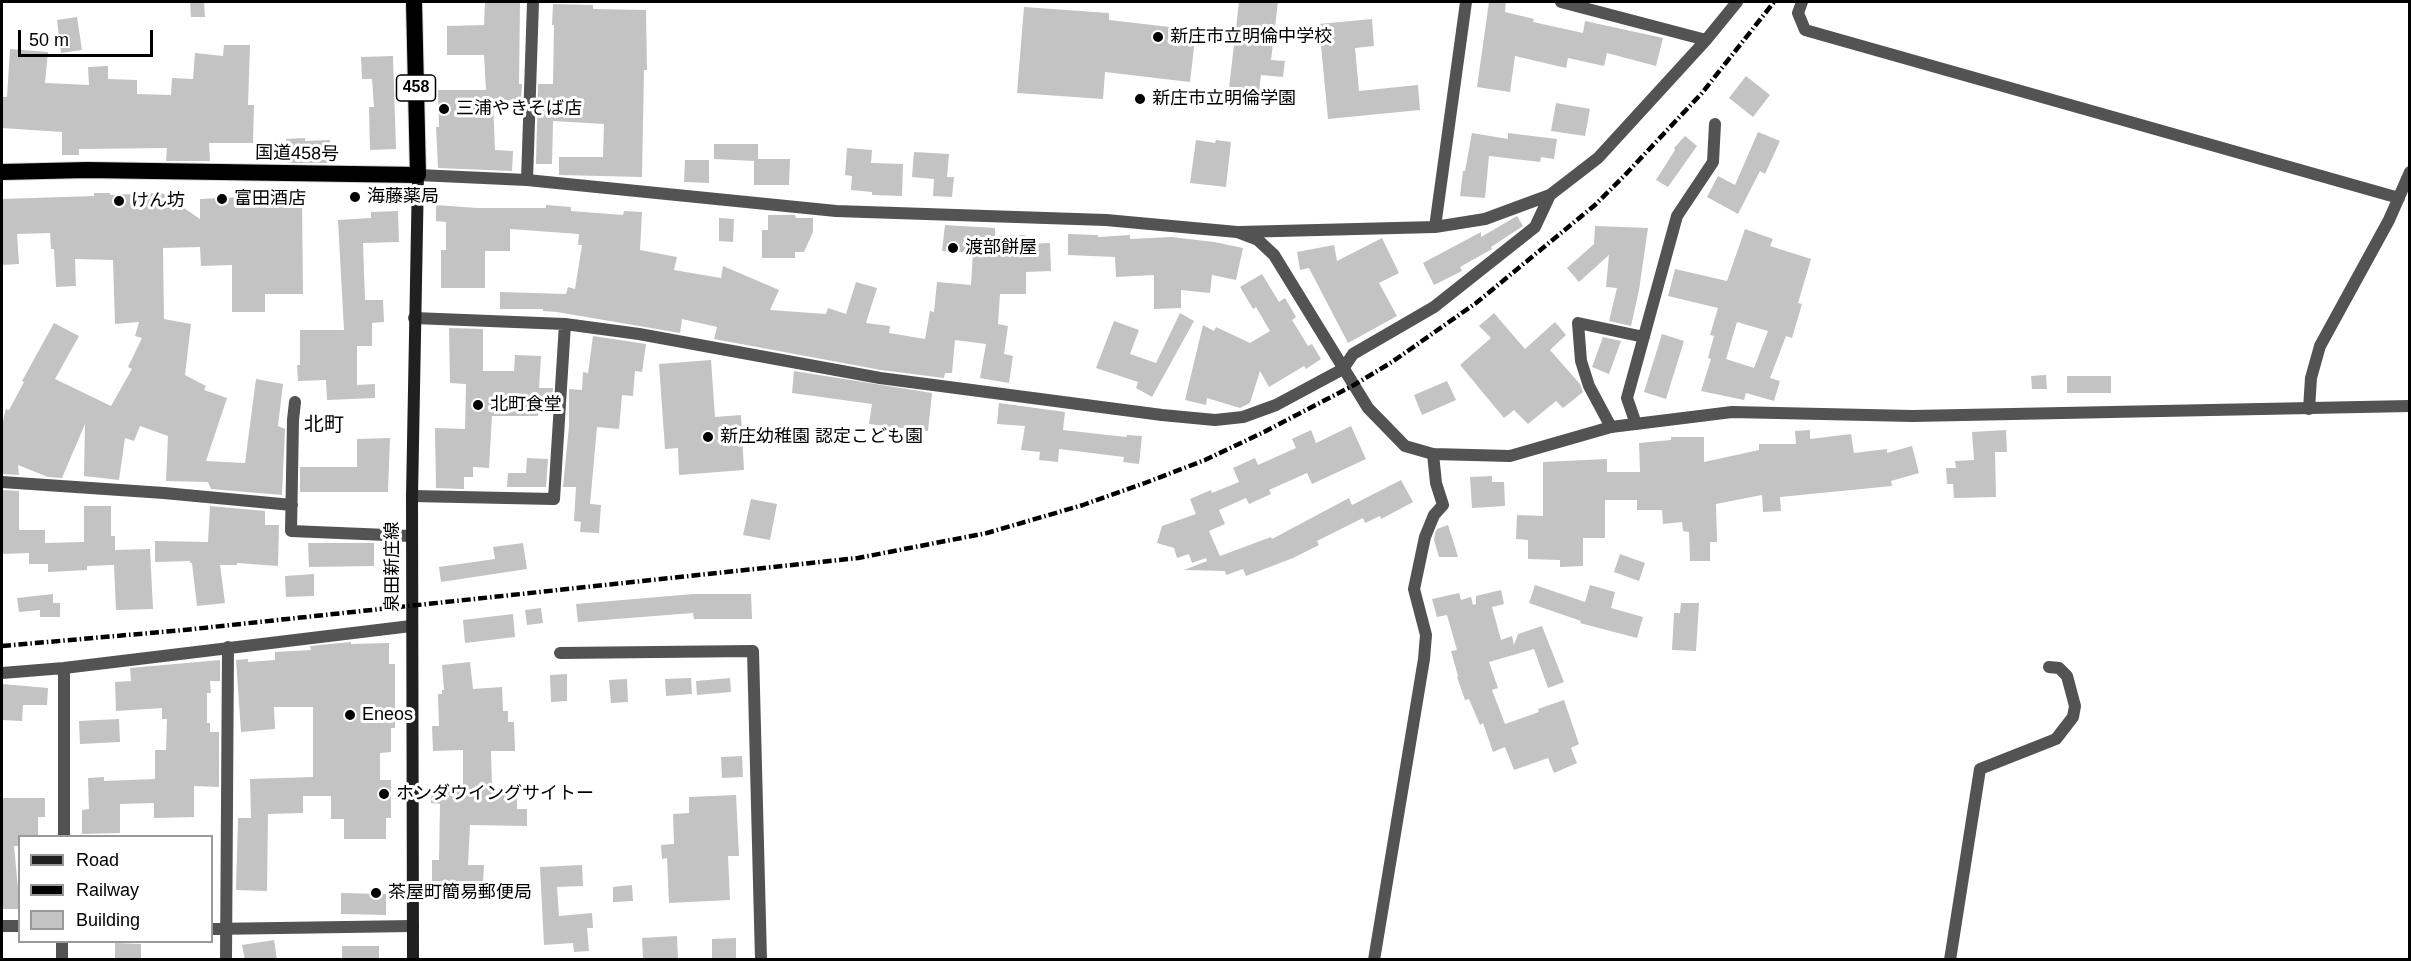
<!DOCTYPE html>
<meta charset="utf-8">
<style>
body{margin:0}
#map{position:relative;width:2411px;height:961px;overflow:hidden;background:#fff;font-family:Arial,sans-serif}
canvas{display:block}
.frame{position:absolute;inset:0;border:3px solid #000;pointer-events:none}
.legend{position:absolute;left:18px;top:835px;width:195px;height:108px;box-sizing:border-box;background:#fff;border:2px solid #999;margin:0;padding:8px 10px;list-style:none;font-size:18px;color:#000}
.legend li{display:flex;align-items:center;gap:12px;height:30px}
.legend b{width:30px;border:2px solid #999}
.scale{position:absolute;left:18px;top:30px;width:135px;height:27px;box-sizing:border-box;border:3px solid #000;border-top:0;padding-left:8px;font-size:18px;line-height:21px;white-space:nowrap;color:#000;-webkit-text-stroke:4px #fff;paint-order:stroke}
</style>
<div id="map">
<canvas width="2411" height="961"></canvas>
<div class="frame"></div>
<ul class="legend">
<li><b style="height:8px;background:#202020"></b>Road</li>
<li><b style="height:8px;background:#000"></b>Railway</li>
<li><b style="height:16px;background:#c3c3c3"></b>Building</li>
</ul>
<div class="scale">50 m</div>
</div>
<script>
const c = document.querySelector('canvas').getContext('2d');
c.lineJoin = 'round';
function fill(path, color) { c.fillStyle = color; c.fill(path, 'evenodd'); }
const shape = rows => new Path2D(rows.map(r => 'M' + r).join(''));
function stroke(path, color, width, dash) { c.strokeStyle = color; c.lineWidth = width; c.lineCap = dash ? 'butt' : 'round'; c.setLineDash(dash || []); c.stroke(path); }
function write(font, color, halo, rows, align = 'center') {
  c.font = font + ' Arial,"Noto Sans JP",sans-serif'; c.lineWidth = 6; c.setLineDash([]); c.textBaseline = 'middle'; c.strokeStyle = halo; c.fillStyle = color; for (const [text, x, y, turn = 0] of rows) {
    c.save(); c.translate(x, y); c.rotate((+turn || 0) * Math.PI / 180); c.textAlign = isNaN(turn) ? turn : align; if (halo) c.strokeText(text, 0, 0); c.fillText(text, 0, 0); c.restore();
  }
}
fill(shape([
 [190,2,204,2,205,17,191,17],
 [485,2,520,2,519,84,522,84,521,100,493,101,495,150,513,151,512,171,438,168,436,127,439,127,438,90,486,90,484,55,447,55,447,26,484,25],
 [1239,2,1278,2,1271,60,1285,61,1283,77,1261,75,1257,108,1227,105],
 [1489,2,1506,2,1505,12,1534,19,1533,22,1583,33,1585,21,1663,38,1656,66,1607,53,1604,66,1568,58,1566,68,1515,56,1510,92,1477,87],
 [553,4,593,5,593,9,646,10,647,70,644,70,642,177,559,175,559,157,603,157,604,124,553,121,552,164,536,164,538,84,553,84,554,25,552,25],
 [1024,7,1109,13,1109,20,1196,30,1190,82,1105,72,1103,99,1017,93],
 [77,17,82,50,61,53,57,20],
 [1372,19,1374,46,1355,48,1359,91,1418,85,1420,110,1328,119,1319,24],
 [224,45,250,45,248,105,254,105,253,143,209,143,210,161,166,161,167,148,79,149,79,155,62,155,62,132,2,128,2,97,7,97,10,49,48,52,45,83,89,85,88,67,108,66,108,79,137,80,137,94,171,95,172,78,193,79,195,53,223,56],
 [393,56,396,149,370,150,369,107,374,107,372,79,362,79,361,57],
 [1746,76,1770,95,1753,117,1729,98],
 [1556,103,1590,109,1585,136,1551,131],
 [1758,132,1780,141,1765,174,1760,171,1738,214,1707,197,1718,176,1735,185],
 [1472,133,1508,139,1508,133,1557,139,1554,159,1541,157,1540,162,1489,156,1485,198,1460,196,1463,171,1465,171],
 [1685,136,1697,146,1668,187,1656,180,1675,150,1674,148],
 [305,138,305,141,330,140,330,163,287,163,286,139],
 [1196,140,1215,143,1216,140,1231,142,1226,187,1190,183],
 [714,144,758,144,758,159,790,159,789,185,754,185,754,161,714,159],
 [847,148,872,150,871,163,903,164,902,196,872,195,872,192,851,190,852,176,845,175],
 [914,152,949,154,947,177,954,177,952,197,933,196,934,179,912,177],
 [685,160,709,160,709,183,684,182],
 [94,193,110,193,110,195,162,193,200,219,200,199,264,196,264,200,302,199,303,294,265,294,265,312,232,312,232,265,201,266,200,247,163,248,164,319,191,324,185,375,206,386,204,390,227,398,206,461,245,463,256,379,283,384,278,426,285,429,282,495,211,489,208,482,166,481,168,436,140,426,134,441,125,438,119,480,84,476,85,424,62,478,48,477,18,465,19,475,2,474,2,424,6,409,9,410,24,382,22,381,54,323,79,336,55,379,111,406,132,369,128,367,142,338,135,336,139,322,115,324,113,260,75,259,76,286,56,287,54,249,51,249,50,233,17,234,19,264,2,265,2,199,94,196],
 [436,205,477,208,546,208,546,205,571,207,571,211,623,215,624,211,642,212,640,250,677,257,674,270,721,278,723,266,779,290,770,310,826,314,828,308,846,314,856,282,877,288,866,323,890,326,889,333,925,339,930,311,934,312,937,282,971,285,973,253,942,251,945,225,995,228,995,236,1025,235,1026,244,1050,243,1051,271,1026,272,1026,294,1000,294,998,324,1008,326,1004,354,1013,356,1009,383,980,378,986,344,955,340,952,373,945,373,944,378,881,370,714,339,717,327,682,319,680,333,557,312,543,311,543,309,500,309,500,292,566,294,568,287,575,289,582,245,578,245,579,234,510,229,510,251,485,251,485,288,441,288,441,250,446,250,446,222,436,221],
 [398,211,399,242,363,243,365,300,383,300,384,322,372,323,372,346,357,346,357,385,375,384,375,398,327,400,326,380,298,381,297,365,300,365,300,330,344,330,338,220,371,218,371,212],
 [768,215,795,215,796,218,813,218,813,232,804,252,795,252,795,258,762,258,762,230,768,230],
 [1517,216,1523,226,1491,247,1492,249,1460,267,1462,271,1434,285,1423,263,1481,232,1481,237],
 [719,218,734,219,733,242,719,241],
 [1595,226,1648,228,1639,290,1631,326,1609,321,1617,288,1606,287,1609,255,1579,282,1567,268,1594,244],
 [1745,229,1773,239,1770,246,1811,259,1798,303,1802,304,1792,338,1786,336,1770,378,1780,381,1774,401,1746,393,1744,400,1701,391,1711,359,1708,358,1714,336,1710,335,1718,308,1668,296,1675,269,1727,281],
 [1737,322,1768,331,1754,368,1726,359],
 [1068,234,1098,235,1098,237,1130,235,1130,239,1171,237,1214,242,1243,248,1236,280,1212,275,1210,293,1181,290,1181,308,1154,309,1154,275,1116,277,1115,257,1068,255],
 [1382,238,1399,273,1379,283,1397,316,1348,343,1309,268,1300,270,1297,252,1334,245,1337,261],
 [1262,274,1279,302,1285,298,1296,317,1292,320,1308,346,1312,344,1321,359,1306,369,1304,366,1269,387,1260,371,1250,403,1240,408,1207,398,1206,405,1185,400,1203,325,1214,331,1216,327,1250,343,1270,331,1256,307,1253,309,1240,287],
 [1180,313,1194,321,1152,397,1136,388,1138,382,1096,368,1114,321,1139,330,1130,354,1156,363],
 [1494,313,1525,349,1555,322,1566,335,1550,350,1580,384,1583,392,1563,408,1556,401,1528,424,1514,410,1504,418,1460,365,1491,338,1479,326],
 [449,328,483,329,483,371,514,371,515,355,541,356,539,388,553,388,552,402,538,401,538,416,492,416,489,468,473,467,473,477,464,477,464,489,436,488,435,428,465,429,466,384,450,383],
 [1662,334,1684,341,1666,399,1644,392],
 [593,336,646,344,642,372,635,371,633,396,622,395,619,429,597,427,590,504,601,505,599,533,580,532,581,522,574,521,576,487,563,487,569,426,569,389,582,390,583,372,588,373],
 [1603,337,1621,341,1609,374,1592,367],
 [711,360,715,417,741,415,744,470,679,475,678,448,665,449,659,364],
 [794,371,932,393,928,431,869,424,872,404,792,393],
 [2046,375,2047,389,2032,389,2031,376],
 [2067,376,2111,376,2111,393,2067,393],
 [1447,381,1456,400,1422,415,1414,395],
 [999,403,1065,412,1063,430,1126,437,1127,435,1142,436,1139,464,1123,462,1124,457,1059,449,1058,462,1039,460,1040,452,1021,450,1025,426,997,424],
 [1351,426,1366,459,1312,484,1307,473,1269,490,1271,494,1249,504,1246,498,1219,510,1225,524,1209,531,1220,556,1271,537,1272,539,1349,498,1352,505,1401,480,1413,502,1381,519,1380,516,1365,523,1363,518,1317,541,1319,545,1293,558,1246,576,1243,569,1226,575,1225,571,1184,570,1207,561,1206,558,1192,563,1189,554,1177,558,1174,548,1157,543,1162,526,1196,514,1190,499,1211,490,1212,493,1239,482,1233,468,1255,458,1258,465,1296,448,1292,439,1311,430,1316,443],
 [1810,430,1810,439,1851,434,1854,453,1887,449,1887,453,1912,446,1919,473,1891,481,1892,486,1780,497,1781,511,1763,512,1762,495,1716,504,1717,542,1710,542,1710,561,1690,561,1689,532,1683,531,1682,522,1663,524,1662,510,1637,510,1637,500,1605,500,1605,538,1583,538,1583,566,1560,567,1560,560,1528,559,1528,540,1516,539,1517,515,1543,516,1543,462,1607,459,1607,472,1640,472,1639,443,1671,440,1671,437,1704,437,1704,462,1759,450,1759,444,1796,444,1795,431],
 [2006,430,2007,452,1995,452,1996,497,1954,498,1953,484,1947,484,1946,468,1956,468,1955,461,1974,460,1972,432],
 [390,438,388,492,300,492,300,467,357,467,357,439],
 [527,458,548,459,546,487,507,487,508,473,526,473],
 [1492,476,1492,482,1504,482,1505,506,1472,508,1470,477],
 [2,490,19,491,19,530,45,530,45,543,84,542,84,506,111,506,111,536,115,536,115,550,150,549,153,609,116,610,114,565,87,566,87,570,48,572,48,564,29,564,29,553,2,554],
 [751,499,777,504,770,540,743,535],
 [210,506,265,511,265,525,279,525,278,566,237,563,237,565,220,565,225,603,197,606,192,563,190,563,190,561,155,562,155,541,208,542],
 [1448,525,1455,547,1458,557,1439,557,1434,540,1435,533,1437,529],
 [308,543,374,543,374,566,309,567],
 [523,543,527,569,441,582,439,567,495,559,493,547],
 [1620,554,1645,563,1639,581,1614,572],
 [314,574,314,596,286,597,285,576],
 [1535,585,1585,602,1590,585,1615,592,1611,608,1643,617,1637,638,1580,623,1581,621,1529,603],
 [1501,590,1504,604,1492,607,1501,640,1512,636,1514,645,1518,634,1542,626,1564,682,1548,688,1534,649,1489,662,1498,688,1492,690,1505,724,1539,712,1538,709,1564,700,1579,744,1571,748,1577,763,1554,773,1548,758,1514,770,1505,747,1493,752,1483,723,1480,725,1469,699,1465,700,1457,677,1458,676,1451,651,1457,650,1447,615,1437,617,1432,599,1459,593,1461,600,1471,597,1473,605,1476,604,1476,596],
 [53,594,53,603,60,603,60,617,40,617,40,610,19,612,17,598],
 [693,594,751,594,752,619,694,619,693,613,578,622,576,604],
 [1681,603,1699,603,1696,651,1672,650,1674,613,1680,613],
 [541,608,543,623,527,625,525,610],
 [513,614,515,637,465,643,463,620],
 [351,642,351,644,389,643,389,664,395,664,395,728,391,728,391,752,380,753,380,780,391,780,391,818,386,818,386,839,344,839,344,819,331,819,331,796,303,796,303,813,268,814,267,891,236,890,238,818,251,818,250,779,313,777,313,707,274,707,275,729,241,732,236,660,248,659,248,662,275,660,275,652,311,650,310,646],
 [220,660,220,681,210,681,211,693,207,693,207,723,210,723,210,732,219,732,219,787,194,786,194,817,154,818,154,803,120,804,120,833,82,834,82,810,89,809,88,778,104,777,104,781,155,779,155,750,166,750,167,719,162,719,162,708,116,711,115,682,131,681,130,668],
 [470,662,473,689,502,687,503,711,508,711,508,722,514,722,515,751,491,751,492,790,517,791,517,809,527,809,527,826,470,825,468,865,484,865,483,882,432,881,432,860,439,860,440,804,431,803,432,789,463,790,463,750,433,751,432,726,439,726,438,694,442,694,442,690,444,690,442,665],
 [567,674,567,701,551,702,550,675],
 [691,678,692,694,666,696,665,679],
 [730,678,731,692,697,695,696,681],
 [627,679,628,702,611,703,609,680],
 [2,684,48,688,47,705,23,705,22,721,2,720],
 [119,719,120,742,80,744,79,721],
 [742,756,743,777,722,778,721,757],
 [736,795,739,856,728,856,730,900,669,903,667,858,662,859,661,845,674,844,673,814,689,813,689,797],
 [2,798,45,798,45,817,38,817,38,837,20,837,20,846,14,846,20,909,2,909],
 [582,865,583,886,557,887,559,916,592,913,593,928,587,928,589,951,574,952,573,943,544,945,540,867],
 [632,885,633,901,613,902,613,887],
 [341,893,386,894,386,915,341,914],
 [677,936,678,958,643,960,642,938],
 [736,938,736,959,712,960,712,939],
 [274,940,277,960,245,960,242,945],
 [115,943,141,944,141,960,115,960],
 [342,946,379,946,379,960,342,960]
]), '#c3c3c3');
const trunk = shape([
 [2,172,87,170,418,175,414,2]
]);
stroke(trunk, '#dbdbdb', 18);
stroke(shape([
 [1561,2,1706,40],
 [1802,2,1798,13,1805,30,2399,198],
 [527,180,533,2],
 [1435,227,1466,2],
 [1239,232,1435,227,1485,219,1550,195,1598,158,1706,40,1737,2],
 [414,318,565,324,639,334,880,378,1162,415,1215,420,1243,417,1276,405,1343,369,1353,354,1434,307,1535,227,1550,195],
 [295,402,293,420,291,531,411,536],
 [2309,409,2311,378,2320,346,2389,220,2410,172],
 [1636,424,1627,398,1677,216,1713,162,1715,124],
 [1611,427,1589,386,1581,361,1578,323,1644,337],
 [2,482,164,493,292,505],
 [412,496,554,499,565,324],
 [560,653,753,651,761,960],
 [2,673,64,668,411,626],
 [64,836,64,668],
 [2,926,20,926],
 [212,929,413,926],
 [62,960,62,942],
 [226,960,228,647],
 [1374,960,1424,659,1426,635,1414,589,1425,537,1434,515,1443,505,1436,483,1433,454],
 [1950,960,1980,769,2056,739,2073,717,2075,706,2067,676,2059,668,2049,667]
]), '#535353', 12);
stroke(shape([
 [418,175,527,180,836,211,1106,220,1237,232,1258,240,1274,255,1368,408,1405,446,1433,454,1510,456,1611,427,1732,412,1913,416,2410,406]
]), '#535353', 12);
stroke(shape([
 [413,960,412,496,418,175]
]), '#202020', 12);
stroke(trunk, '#000', 16);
stroke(shape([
 [2,646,184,630,858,558,987,533,1083,505,1145,483,1205,460,1264,432,1354,385,1392,362,1476,303,1595,205,1625,175,1702,93,1774,2]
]), '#000', 4.5, [9, 3, 1.5, 3]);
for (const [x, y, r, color] of [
 [1158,37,6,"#000"],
 [1140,99,6,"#000"],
 [444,109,6,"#000"],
 [355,197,6,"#000"],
 [222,199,6,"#000"],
 [119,201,6,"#000"],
 [953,248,6,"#000"],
 [478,405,6,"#000"],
 [708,437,6,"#000"],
 [350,715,6,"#000"],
 [384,794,6,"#000"],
 [376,893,6,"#000"]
]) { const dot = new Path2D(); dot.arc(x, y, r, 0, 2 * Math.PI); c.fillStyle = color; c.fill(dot); stroke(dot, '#fff', 2); }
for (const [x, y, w] of [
 [416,88,39]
]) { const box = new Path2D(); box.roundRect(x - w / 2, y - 13, w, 26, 4.5); c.fillStyle = '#fff'; c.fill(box); stroke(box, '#000', 1.5); }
write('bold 16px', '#000', null, [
 ["458",416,88]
]);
write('18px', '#000', '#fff', [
 ["新庄市立明倫中学校",1170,37],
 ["新庄市立明倫学園",1152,99],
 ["三浦やきそば店",456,109],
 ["海藤薬局",367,197],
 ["富田酒店",234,199],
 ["けん坊",131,201],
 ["渡部餅屋",965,248],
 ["北町食堂",490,405],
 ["新庄幼稚園 認定こども園",720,437],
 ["Eneos",362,715],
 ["ホンダウイングサイトー",396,794],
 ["茶屋町簡易郵便局",388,893]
], 'left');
write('18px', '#000', '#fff', [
 ["国道458号",297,154,1],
 ["泉田新庄線",393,567,-90]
]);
write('20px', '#000', '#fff', [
 ["北町",324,425]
]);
</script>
